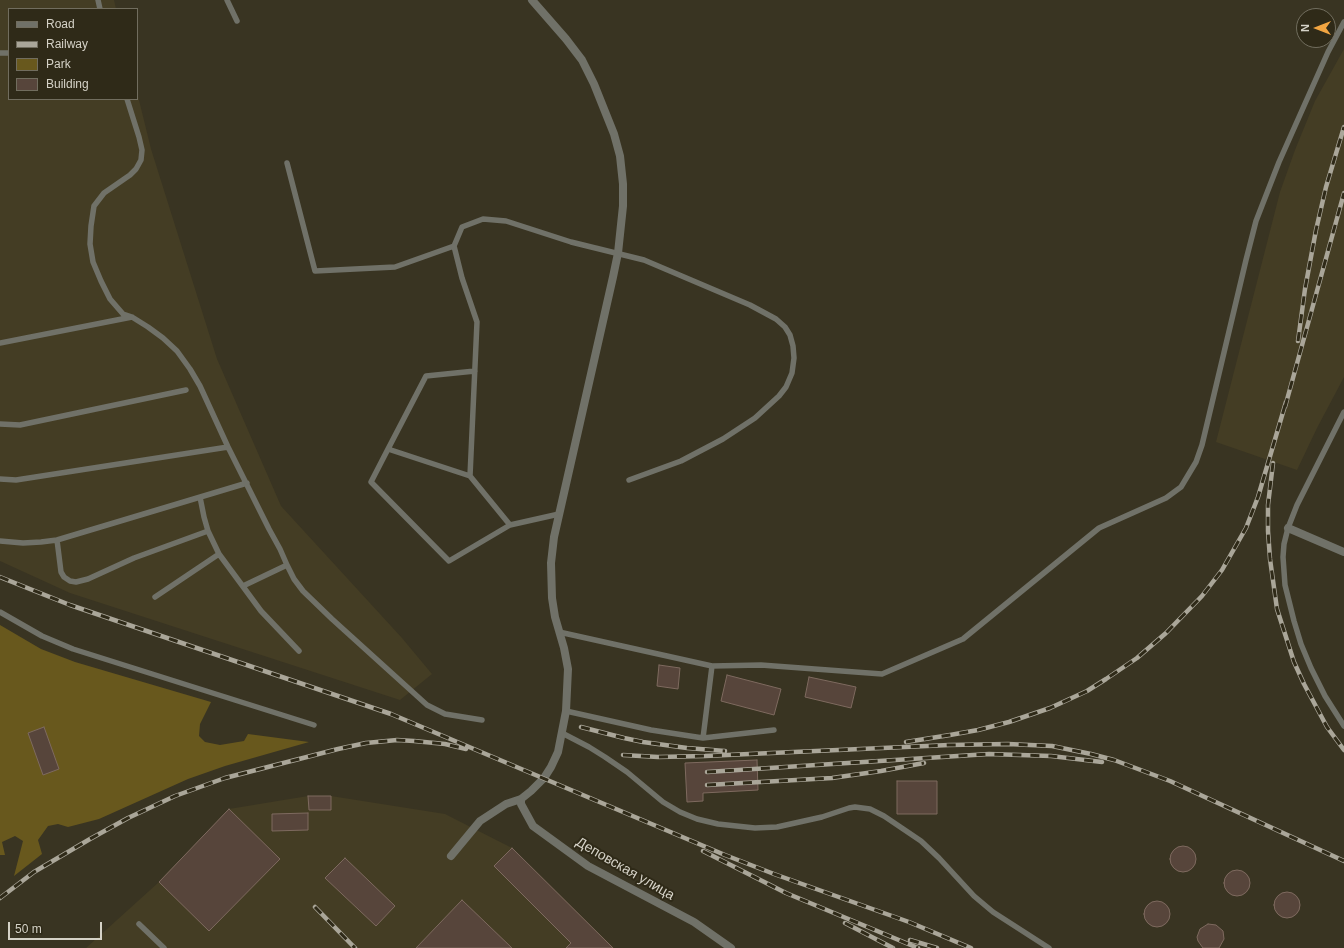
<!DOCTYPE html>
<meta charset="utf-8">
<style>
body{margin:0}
#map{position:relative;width:1344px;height:948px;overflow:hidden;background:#393422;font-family:Helvetica,sans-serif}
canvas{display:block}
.legend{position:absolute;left:8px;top:8px;width:130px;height:92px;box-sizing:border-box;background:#2f2a18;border:1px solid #716d5e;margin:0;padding:5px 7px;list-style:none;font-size:12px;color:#d5d2c7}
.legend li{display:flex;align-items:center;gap:8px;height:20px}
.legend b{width:20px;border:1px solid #716d5e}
.north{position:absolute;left:1296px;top:8px;width:40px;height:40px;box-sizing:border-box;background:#2f2a18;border:1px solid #716d5e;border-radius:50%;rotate:270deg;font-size:11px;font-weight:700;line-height:16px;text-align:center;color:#d5d2c7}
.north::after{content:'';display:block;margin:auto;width:14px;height:18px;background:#f2a541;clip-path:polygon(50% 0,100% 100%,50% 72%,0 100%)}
.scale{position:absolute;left:8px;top:922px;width:94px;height:18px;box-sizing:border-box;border:2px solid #d5d2c7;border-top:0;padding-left:5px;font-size:12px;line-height:14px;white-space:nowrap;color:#d5d2c7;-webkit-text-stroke:3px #2f2a18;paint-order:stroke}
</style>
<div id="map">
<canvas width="1344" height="948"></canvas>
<ul class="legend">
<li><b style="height:5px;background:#707168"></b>Road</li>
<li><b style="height:5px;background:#aaa699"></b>Railway</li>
<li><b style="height:11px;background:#68581d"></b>Park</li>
<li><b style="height:11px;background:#57453b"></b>Building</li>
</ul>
<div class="north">N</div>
<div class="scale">50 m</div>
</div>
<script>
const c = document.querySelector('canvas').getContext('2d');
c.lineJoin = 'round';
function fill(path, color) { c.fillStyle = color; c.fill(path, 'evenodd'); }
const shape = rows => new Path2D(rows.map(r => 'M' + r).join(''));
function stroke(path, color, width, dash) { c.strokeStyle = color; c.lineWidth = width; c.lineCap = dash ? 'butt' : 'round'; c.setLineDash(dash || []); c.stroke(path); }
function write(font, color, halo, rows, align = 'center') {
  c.font = font + ' Helvetica,sans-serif'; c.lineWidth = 4; c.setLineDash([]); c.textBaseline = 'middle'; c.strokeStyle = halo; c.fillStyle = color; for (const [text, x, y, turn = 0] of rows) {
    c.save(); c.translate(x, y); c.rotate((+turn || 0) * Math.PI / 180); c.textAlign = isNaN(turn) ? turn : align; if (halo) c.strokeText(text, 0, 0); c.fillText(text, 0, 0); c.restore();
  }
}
fill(shape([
 [0,0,114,0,116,9,9,9,9,99,137,99,137,92,151,149,217,359,281,506,402,638,432,674,400,700,70,593,0,561],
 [1344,49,1344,377,1317,428,1297,470,1216,442,1280,192,1295,150,1315,101],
 [308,796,331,796,445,814,512,848,614,948,86,948,159,882,229,809]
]), '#443d24');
fill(shape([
 [0,625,41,649,75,662,211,702,200,724,199,736,205,742,220,745,244,741,248,734,309,742,225,766,188,779,99,819,68,827,58,824,48,826,38,840,42,854,14,876,23,841,15,836,2,842,5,855,0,855]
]), '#68581d');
const building = shape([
 [659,665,680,668,678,689,657,686,659,665],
 [727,675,781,689,774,715,721,701,727,675],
 [809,677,856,687,851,708,805,697,809,677],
 [44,727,59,769,43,775,28,733,44,727],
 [757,760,758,790,703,793,703,801,687,802,685,763,757,760],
 [897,781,937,781,937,814,897,814,897,781],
 [308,796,331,796,331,810,309,810,308,796],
 [229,809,280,859,209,931,159,882,229,809],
 [308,813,308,830,272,831,272,814,308,813],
 '1170 859a13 13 0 1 1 26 0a13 13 0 1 1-26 0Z',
 [512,848,613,948,566,948,571,943,494,866,512,848],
 [345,858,395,906,376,926,325,878,345,858],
 '1224 883a13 13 0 1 1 26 0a13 13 0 1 1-26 0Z',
 '1274 905a13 13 0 1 1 26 0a13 13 0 1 1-26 0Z',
 [462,900,512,948,416,948,462,900],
 '1144 914a13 13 0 1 1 26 0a13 13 0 1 1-26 0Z',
 [1208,924,1216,925,1223,931,1224,939,1219,948,1203,948,1198,941,1197,937,1200,929,1208,924]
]);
fill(building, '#57453b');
stroke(building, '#7e6a5f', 1);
stroke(shape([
 [98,0,100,9],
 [227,0,237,21],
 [0,53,8,53],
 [127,99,139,137,142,150,141,160,136,169,130,175,104,193,94,206,91,226,90,244,93,262,101,281,110,299,123,314,132,317,148,327,163,338,177,351,190,369,200,386,228,447,269,529,280,549,287,565,294,579,303,591,332,619,427,705,445,714,482,720],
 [287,163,315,271,395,267,454,246],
 [0,343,132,317],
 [1344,412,1297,505,1288,528,1284,544,1283,557,1285,585,1294,621,1301,644,1311,668,1325,696,1344,726],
 [0,424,20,425,186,390],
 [388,449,426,376,475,371],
 [470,476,388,449,371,482,449,561,510,525],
 [0,479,16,480,228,447],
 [200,497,204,517,208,531,219,554,261,611,299,651],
 [559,514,510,525,470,476,477,322,462,278,454,246,462,227,483,219,506,221,571,242,644,260,750,305,776,319,785,327,790,335,793,346,794,358,792,373,786,387,779,396,755,418,723,439,681,461,629,480],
 [57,540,61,572,64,577,70,581,76,582,88,579,134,558,208,531],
 [0,541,23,543,41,542,57,540,247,483],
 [243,586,287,565],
 [155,597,219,554],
 [0,612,42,636,73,649,314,725],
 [559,632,712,666,761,665,882,674,963,639,1099,528,1166,498,1181,487,1196,462,1202,445,1246,260,1256,221,1279,162,1328,52,1344,22],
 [566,711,651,730,703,738,774,730],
 [562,733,589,747,605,757,627,772,663,802,680,812,697,819,718,824,755,828,777,827,822,817,849,808,855,807,870,809,884,816,921,841,939,858,974,896,993,912,1049,948],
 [703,738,712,666],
 [139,924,164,948]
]), '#707168', 5.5);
stroke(shape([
 [1288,528,1344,552],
 [521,799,521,804,533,826,588,866,694,922,731,948],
 [451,856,480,821,506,804,521,799,531,791,544,778,551,767,558,752,566,711,568,669,564,648,555,617,552,598,551,563,554,537,613,277,618,253,623,206,623,184,620,156,614,134,594,84,582,60,566,39,532,0]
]), '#707168', 8);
const rail = shape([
 [1298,341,1305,289,1316,230,1326,187,1344,127],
 [1285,407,1344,193],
 [1273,463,1268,505,1268,531,1270,559,1277,609,1294,662,1304,684,1327,727,1344,750],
 [0,577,70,605,391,714,725,855,774,874,909,922,971,948],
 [581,727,624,738,643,742,687,748,725,751],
 [906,742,950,735,978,730,1009,722,1050,708,1087,691,1106,679,1137,658,1166,633,1202,596,1222,570,1246,528,1258,497,1286,402],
 [623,755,658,757,705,756,949,745,1008,744,1052,746,1091,754,1114,760,1170,781,1344,861],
 [707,772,989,754,1051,756,1102,762],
 [707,785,832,778,881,771,924,763],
 [703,851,786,893,918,948],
 [0,898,34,872,90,839,128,818,175,796,225,778,338,749,366,743,397,740,414,741,445,744,466,749],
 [315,907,355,948],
 [845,923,893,948],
 [910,940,937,948]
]);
stroke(rail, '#aaa699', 4.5);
stroke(rail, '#2f2a18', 3, [9]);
write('14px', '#d5d2c7', '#2f2a18', [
 ["Деповская улица",625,869,30]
]);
</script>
